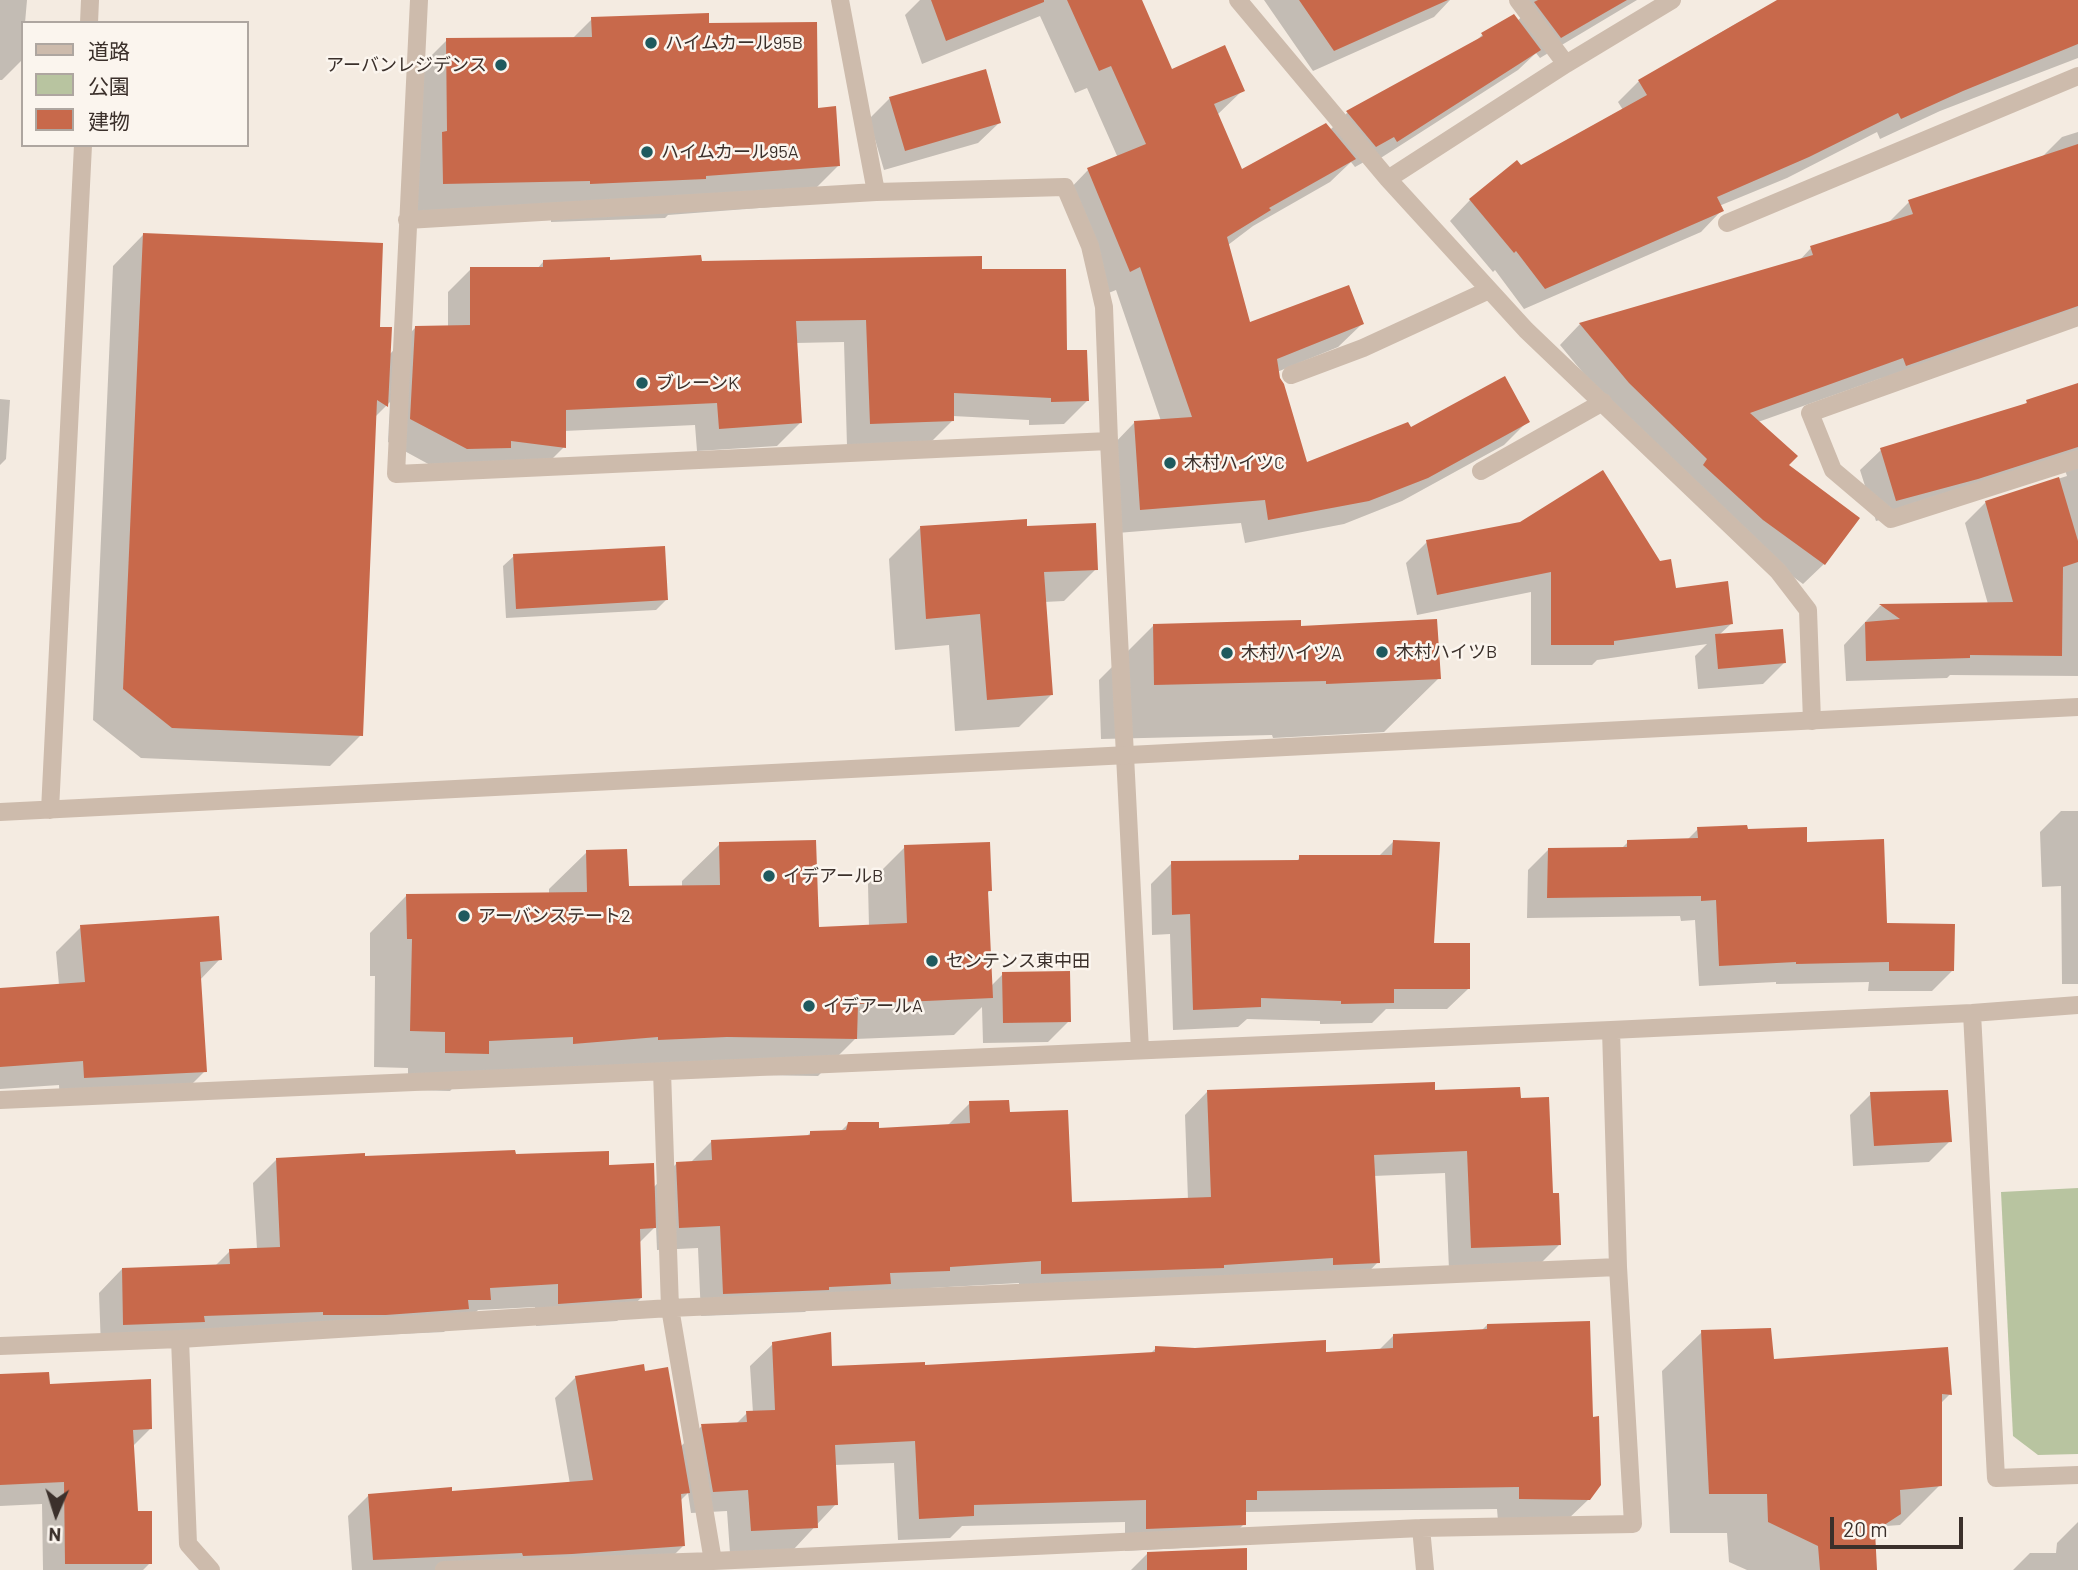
<!DOCTYPE html>
<meta charset="utf-8">
<style>
body{margin:0}
#map{position:relative;width:2078px;height:1570px;overflow:hidden;background:#f4ebe1;font-family:Barlow,"Noto Sans JP",sans-serif}
canvas{display:block}
.legend{position:absolute;left:21px;top:21px;width:228px;height:126px;box-sizing:border-box;background:#fbf5ee;border:2px solid #aea6a0;margin:0;padding:9px 12px;list-style:none;font-size:21px;color:#3b302b}
.legend li{display:flex;align-items:center;gap:14px;height:35px}
.legend b{width:35px;border:2px solid #aea6a0}
.north{position:absolute;left:21px;top:1479px;width:70px;height:70px;-webkit-text-stroke:5px #fbf5ee;paint-order:stroke;rotate:183deg;font-size:19px;font-weight:700;line-height:28px;text-align:center;color:#3b302b}
.north::after{content:'';display:block;margin:auto;width:24px;height:32px;background:#3b302b;clip-path:polygon(50% 0,100% 100%,50% 72%,0 100%)}
.scale{position:absolute;left:1830px;top:1517px;width:133px;height:32px;box-sizing:border-box;border:4px solid #3b302b;border-top:0;padding-left:9px;font-size:21px;line-height:24px;white-space:nowrap;color:#3b302b;-webkit-text-stroke:5px #fbf5ee;paint-order:stroke}
</style>
<div id="map">
<canvas width="2078" height="1570"></canvas>
<ul class="legend">
<li><b style="height:9px;background:#cdbbac"></b>道路</li>
<li><b style="height:19px;background:#b8c4a0"></b>公園</li>
<li><b style="height:19px;background:#c8694b"></b>建物</li>
</ul>
<div class="north">N</div>
<div class="scale">20 m</div>
</div>
<script>
const c = document.querySelector('canvas').getContext('2d');
c.lineJoin = 'round';
function fill(path, color) { c.fillStyle = color; c.fill(path, 'evenodd'); }
const shape = rows => new Path2D(rows.map(r => 'M' + r).join(''));
function stroke(path, color, width, dash) { c.strokeStyle = color; c.lineWidth = width; c.lineCap = dash ? 'butt' : 'round'; c.setLineDash(dash || []); c.stroke(path); }
function write(font, color, halo, rows, align = 'center') {
  c.font = font + ' Barlow,"Noto Sans JP",sans-serif'; c.lineWidth = 5; c.setLineDash([]); c.textBaseline = 'middle'; c.strokeStyle = halo; c.fillStyle = color; for (const [text, x, y, turn = 0] of rows) {
    c.save(); c.translate(x, y); c.rotate((+turn || 0) * Math.PI / 180); c.textAlign = isNaN(turn) ? turn : align; if (halo) c.strokeText(text, 0, 0); c.fillText(text, 0, 0); c.restore();
  }
}
fill(shape([
 [2078,1188,2078,1454,2038,1455,2013,1436,2001,1192]
]), '#b8c4a0');
fill(shape([
 [0,0,27,0,25,23,23,23,23,59,2,80,0,80],
 [920,0,1140,0,1171,71,1243,90,1217,115,1241,171,1330,130,1347,113,1473,44,1483,34,1517,21,1525,14,1514,0,1637,0,1540,58,1536,53,1518,70,1376,161,1373,157,1355,167,1351,162,1330,182,1253,226,1228,245,1249,325,1362,324,1338,347,1277,372,1305,464,1410,430,1528,421,1504,445,1402,501,1344,524,1245,543,1241,523,1117,533,1111,447,1134,423,1161,421,1116,290,1106,294,1065,194,1088,170,1118,158,1087,88,1075,93,1040,16,922,64,905,15],
 [1264,0,1450,0,1434,17,1313,71],
 [1781,0,2078,0,2078,58,1940,111,1880,139,1877,132,1787,178,1719,206,1721,211,1701,232,1524,309,1495,270,1493,272,1450,221,1470,200,1521,167,1623,110,1618,102,1639,81,1737,23],
 [592,19,708,25,816,110,838,166,799,205,668,215,665,218,551,222,551,220,404,223,408,79,447,40,572,39],
 [890,98,999,123,978,143,884,170,869,119],
 [2078,132,2078,311,1885,385,1882,378,1758,422,1787,465,1824,564,1803,584,1743,540,1609,404,1560,345,1580,324,1798,262,1811,248,1888,223,1909,202,2041,158,2062,137],
 [143,235,378,329,389,355,415,328,448,328,448,292,471,269,537,269,543,262,700,263,980,270,1065,352,1087,401,1064,424,1029,425,1029,420,953,416,953,420,930,443,847,446,844,342,795,343,800,423,777,446,697,451,695,425,564,431,564,447,541,470,443,472,388,442,390,402,374,418,361,735,330,766,141,758,93,720,113,266],
 [2078,385,2078,676,1950,675,1947,678,1846,681,1844,645,1880,606,1988,604,1965,523,1986,502,2067,476,2065,470,1876,521,1860,470,1881,450,2022,407,2027,402],
 [0,399,10,400,6,459,0,465],
 [921,527,1026,528,1096,569,1064,601,1044,602,1051,695,1019,727,955,731,949,645,895,650,889,559],
 [1427,542,1674,590,1732,623,1719,635,1784,663,1763,684,1698,689,1695,656,1707,644,1597,660,1592,665,1531,665,1531,592,1417,615,1406,563],
 [514,556,666,600,656,610,506,618,503,566],
 [1154,625,1299,628,1439,678,1384,732,1273,738,1272,735,1101,739,1099,680],
 [2061,811,2078,811,2078,984,2062,984,2061,886,2042,887,2040,832],
 [1698,829,1746,831,1806,844,1886,925,1953,970,1932,991,1868,991,1869,982,1776,984,1776,982,1699,986,1695,920,1681,921,1680,916,1527,918,1528,870,1549,849,1621,849,1628,842,1687,840],
 [1394,841,1432,945,1468,989,1447,1009,1386,1009,1372,1023,1320,1024,1320,1021,1247,1019,1238,1027,1173,1030,1170,934,1152,935,1151,884,1172,863,1296,862,1300,857,1378,857],
 [720,844,817,929,869,927,868,884,905,847,990,890,987,894,991,986,1003,974,1069,1021,1048,1042,983,1043,982,1007,954,1035,855,1039,818,1076,689,1074,463,1077,450,1091,408,1090,408,1068,374,1067,375,976,370,976,370,933,407,895,549,894,549,889,587,852,627,888,682,887,682,881],
 [81,927,220,959,199,981,205,1071,180,1096,60,1102,59,1085,0,1089,0,990,59,985,56,952],
 [1207,1092,1434,1092,1519,1100,1552,1195,1559,1245,1536,1268,1449,1270,1445,1173,1373,1176,1378,1262,1356,1285,1019,1296,1019,1283,930,1288,808,1309,805,1312,701,1316,698,1248,657,1250,656,1226,639,1243,641,1298,617,1321,536,1326,535,1307,478,1310,466,1322,453,1322,444,1332,101,1348,99,1293,122,1269,214,1267,230,1251,257,1249,253,1183,276,1160,514,1156,607,1166,653,1188,677,1163,690,1163,712,1141,806,1137,811,1132,840,1132,848,1124,877,1130,947,1126,970,1103,1008,1113,1071,1204,1188,1200,1185,1115],
 [1871,1094,1950,1141,1929,1162,1853,1166,1850,1115],
 [1487,1325,1589,1499,1566,1521,1498,1521,1497,1509,1244,1512,1244,1524,1222,1546,1125,1551,1125,1522,962,1526,950,1538,898,1540,894,1463,834,1465,836,1504,794,1549,730,1553,727,1511,691,1513,688,1493,680,1501,684,1545,663,1566,594,1570,352,1570,348,1516,369,1495,451,1493,570,1484,555,1398,576,1377,680,1447,702,1426,736,1424,747,1413,753,1413,750,1366,773,1344,831,1368,924,1367,1150,1354,1156,1348,1325,1353,1378,1351,1394,1335,1481,1331],
 [1702,1332,1772,1361,1950,1394,1940,1404,1940,1485,1900,1525,1886,1526,1874,1539,1876,1570,1747,1570,1729,1562,1727,1533,1670,1533,1662,1371],
 [0,1376,48,1386,151,1428,132,1447,136,1513,150,1563,143,1570,43,1570,42,1504,0,1506],
 [2078,1522,2078,1570,2013,1570,2030,1553,2056,1553,2057,1543],
 [1147,1554,1245,1570,1131,1570]
]), '#0003');
fill(shape([
 [931,0,1044,0,1044,2,946,41],
 [1067,0,1142,0,1172,69,1225,45,1245,91,1214,104,1242,169,1326,123,1356,159,1269,208,1271,210,1227,237,1250,322,1349,285,1364,324,1277,359,1280,378,1284,384,1307,462,1408,422,1411,427,1505,376,1530,422,1428,478,1369,501,1268,520,1265,500,1140,510,1134,421,1192,417,1140,267,1130,272,1087,168,1146,144,1111,66,1099,71],
 [1299,0,1448,0,1334,51],
 [1538,0,1627,0,1561,38,1534,2],
 [1777,0,2078,0,2078,44,1963,91,1901,119,1898,113,1809,157,1717,197,1724,211,1545,289,1516,251,1514,253,1469,199,1517,160,1521,165,1647,95,1638,80],
 [709,13,709,23,817,22,818,108,836,106,840,166,706,176,706,179,590,184,590,181,443,184,442,132,447,131,446,38,592,37,591,17],
 [1514,14,1541,50,1397,142,1394,137,1376,147,1346,111,1483,36,1481,33],
 [986,69,1001,123,905,151,889,97],
 [2078,144,2078,306,1906,366,1903,358,1750,413,1798,456,1789,465,1860,518,1825,565,1763,520,1703,465,1707,459,1629,383,1579,323,1813,255,1810,246,1913,214,1908,200],
 [143,233,383,243,380,327,392,327,388,407,377,400,363,736,172,728,123,689],
 [701,255,702,261,982,256,982,269,1066,269,1067,350,1087,350,1089,401,1051,402,1051,398,954,393,954,421,870,424,866,320,796,321,802,423,719,429,717,403,566,410,566,448,511,441,511,448,467,449,410,419,415,326,470,325,470,267,543,267,543,260,610,257,610,260],
 [2078,383,2078,447,1978,479,1896,501,1880,448,2027,403,2026,400],
 [1603,470,1660,561,1671,559,1676,588,1728,581,1733,624,1614,641,1614,645,1551,645,1551,572,1437,595,1426,540,1520,522],
 [2059,477,2078,541,2078,562,2063,567,2062,656,1970,655,1970,658,1866,661,1865,622,1900,619,1879,604,2013,602,1985,501],
 [1027,519,1027,526,1096,523,1098,570,1044,572,1053,695,987,700,980,614,926,619,920,526],
 [665,546,668,600,516,609,513,554],
 [1437,619,1441,679,1326,684,1326,681,1154,685,1153,624,1301,620,1301,626],
 [1783,629,1786,663,1718,669,1715,634],
 [1747,825,1748,829,1807,827,1807,842,1884,839,1887,923,1955,924,1954,971,1889,971,1889,962,1796,964,1796,962,1719,966,1716,900,1701,901,1701,896,1547,898,1548,848,1627,847,1627,840,1698,838,1697,827],
 [816,840,819,927,907,923,904,845,990,842,992,891,988,891,993,998,858,1004,857,1039,727,1037,658,1040,658,1037,573,1044,573,1037,489,1041,489,1054,445,1053,445,1032,410,1031,412,939,407,939,406,894,587,892,586,850,627,849,629,886,720,885,719,842],
 [1393,840,1440,842,1434,943,1470,943,1470,989,1394,989,1394,1003,1341,1004,1341,1001,1261,998,1261,1007,1193,1010,1190,914,1172,915,1171,861,1299,860,1299,855,1392,855],
 [219,916,222,960,200,962,207,1072,84,1078,83,1061,0,1067,0,988,85,982,80,925],
 [1070,971,1071,1022,1003,1023,1002,972],
 [1435,1082,1435,1090,1520,1087,1521,1098,1549,1097,1553,1193,1559,1193,1561,1245,1471,1248,1467,1151,1374,1155,1380,1263,1333,1265,1333,1258,1224,1265,1224,1268,1041,1274,1041,1261,950,1267,950,1271,890,1273,891,1284,829,1287,829,1290,723,1294,720,1226,679,1228,676,1162,712,1160,711,1140,810,1135,810,1131,846,1130,848,1122,879,1122,879,1128,970,1123,969,1101,1009,1100,1010,1112,1068,1110,1072,1202,1211,1197,1207,1090],
 [1948,1090,1952,1142,1874,1146,1870,1092],
 [515,1150,516,1154,609,1151,609,1165,654,1163,656,1228,640,1229,642,1298,558,1304,558,1284,490,1288,491,1300,468,1300,469,1309,386,1315,323,1315,323,1312,204,1316,205,1322,123,1325,122,1268,230,1264,229,1249,280,1247,276,1158,365,1153,365,1156],
 [1590,1321,1593,1417,1599,1416,1601,1485,1590,1500,1519,1499,1519,1487,1257,1491,1257,1500,1246,1500,1246,1525,1146,1529,1146,1500,974,1505,974,1516,919,1519,915,1441,835,1445,838,1505,817,1506,818,1528,751,1531,748,1490,713,1492,701,1424,747,1422,746,1411,775,1410,772,1342,831,1332,832,1366,925,1362,925,1365,1155,1352,1155,1346,1195,1348,1326,1340,1326,1352,1393,1348,1393,1334,1487,1329,1487,1324],
 [1771,1328,1774,1359,1948,1347,1952,1395,1942,1394,1942,1486,1900,1490,1901,1514,1875,1531,1877,1570,1820,1570,1818,1546,1768,1522,1767,1494,1709,1494,1701,1330],
 [644,1364,645,1371,668,1367,690,1493,681,1494,685,1546,572,1554,523,1556,522,1553,373,1560,368,1494,452,1487,452,1491,593,1480,575,1376],
 [49,1372,50,1384,151,1379,152,1429,133,1430,138,1511,152,1511,152,1564,65,1564,64,1482,0,1485,0,1374],
 [1247,1548,1247,1570,1147,1570,1147,1552]
]), '#c8694b');
stroke(shape([
 [419,0,396,474,1109,441],
 [840,0,876,192],
 [1238,0,1388,179,1526,330,1778,571,1808,610,1812,721],
 [1518,0,1566,64],
 [1388,179,1566,64,1672,0],
 [407,220,876,192,1065,187,1090,246,1104,307,1109,441,1140,1050],
 [1727,223,2078,76],
 [2078,317,1810,413,1833,470,1891,519,2078,459],
 [1291,375,1363,348,1489,290],
 [1481,471,1603,402],
 [1972,1013,1996,1478,2078,1475],
 [662,1071,670,1308,713,1561,1421,1528,1633,1524,1618,1267,1611,1030],
 [0,1100,1611,1030,1972,1013,2078,1005],
 [180,1339,188,1544,211,1570],
 [0,1346,180,1339,670,1308,1618,1267],
 [1421,1528,1425,1570],
 [444,1570,713,1561]
]), '#cdbbac', 18);
stroke(shape([
 [89,23,90,0],
 [50,810,83,145],
 [0,812,2078,707]
]), '#cdbbac', 18);
for (const [x, y, r, color] of [
 [651,43,7,"#1f5a5e"],
 [501,65,7,"#1f5a5e"],
 [647,152,7,"#1f5a5e"],
 [642,383,7,"#1f5a5e"],
 [1170,463,7,"#1f5a5e"],
 [1382,652,7,"#1f5a5e"],
 [1227,653,7,"#1f5a5e"],
 [769,876,7,"#1f5a5e"],
 [464,916,7,"#1f5a5e"],
 [932,961,7,"#1f5a5e"],
 [809,1006,7,"#1f5a5e"]
]) { const dot = new Path2D(); dot.arc(x, y, r, 0, 2 * Math.PI); c.fillStyle = color; c.fill(dot); stroke(dot, '#fbf5ee', 2.5); }
write('18px', '#3b302b', '#fbf5ee', [
 ["ハイムカール95B",665,43],
 ["アーバンレジデンス",487,65,"right"],
 ["ハイムカール95A",661,152],
 ["ブレーンK",656,383],
 ["木村ハイツC",1184,463],
 ["木村ハイツB",1396,652],
 ["木村ハイツA",1241,653],
 ["イデアールB",783,876],
 ["アーバンステート2",478,916],
 ["センテンス東中田",946,961],
 ["イデアールA",823,1006]
], 'left');
</script>
